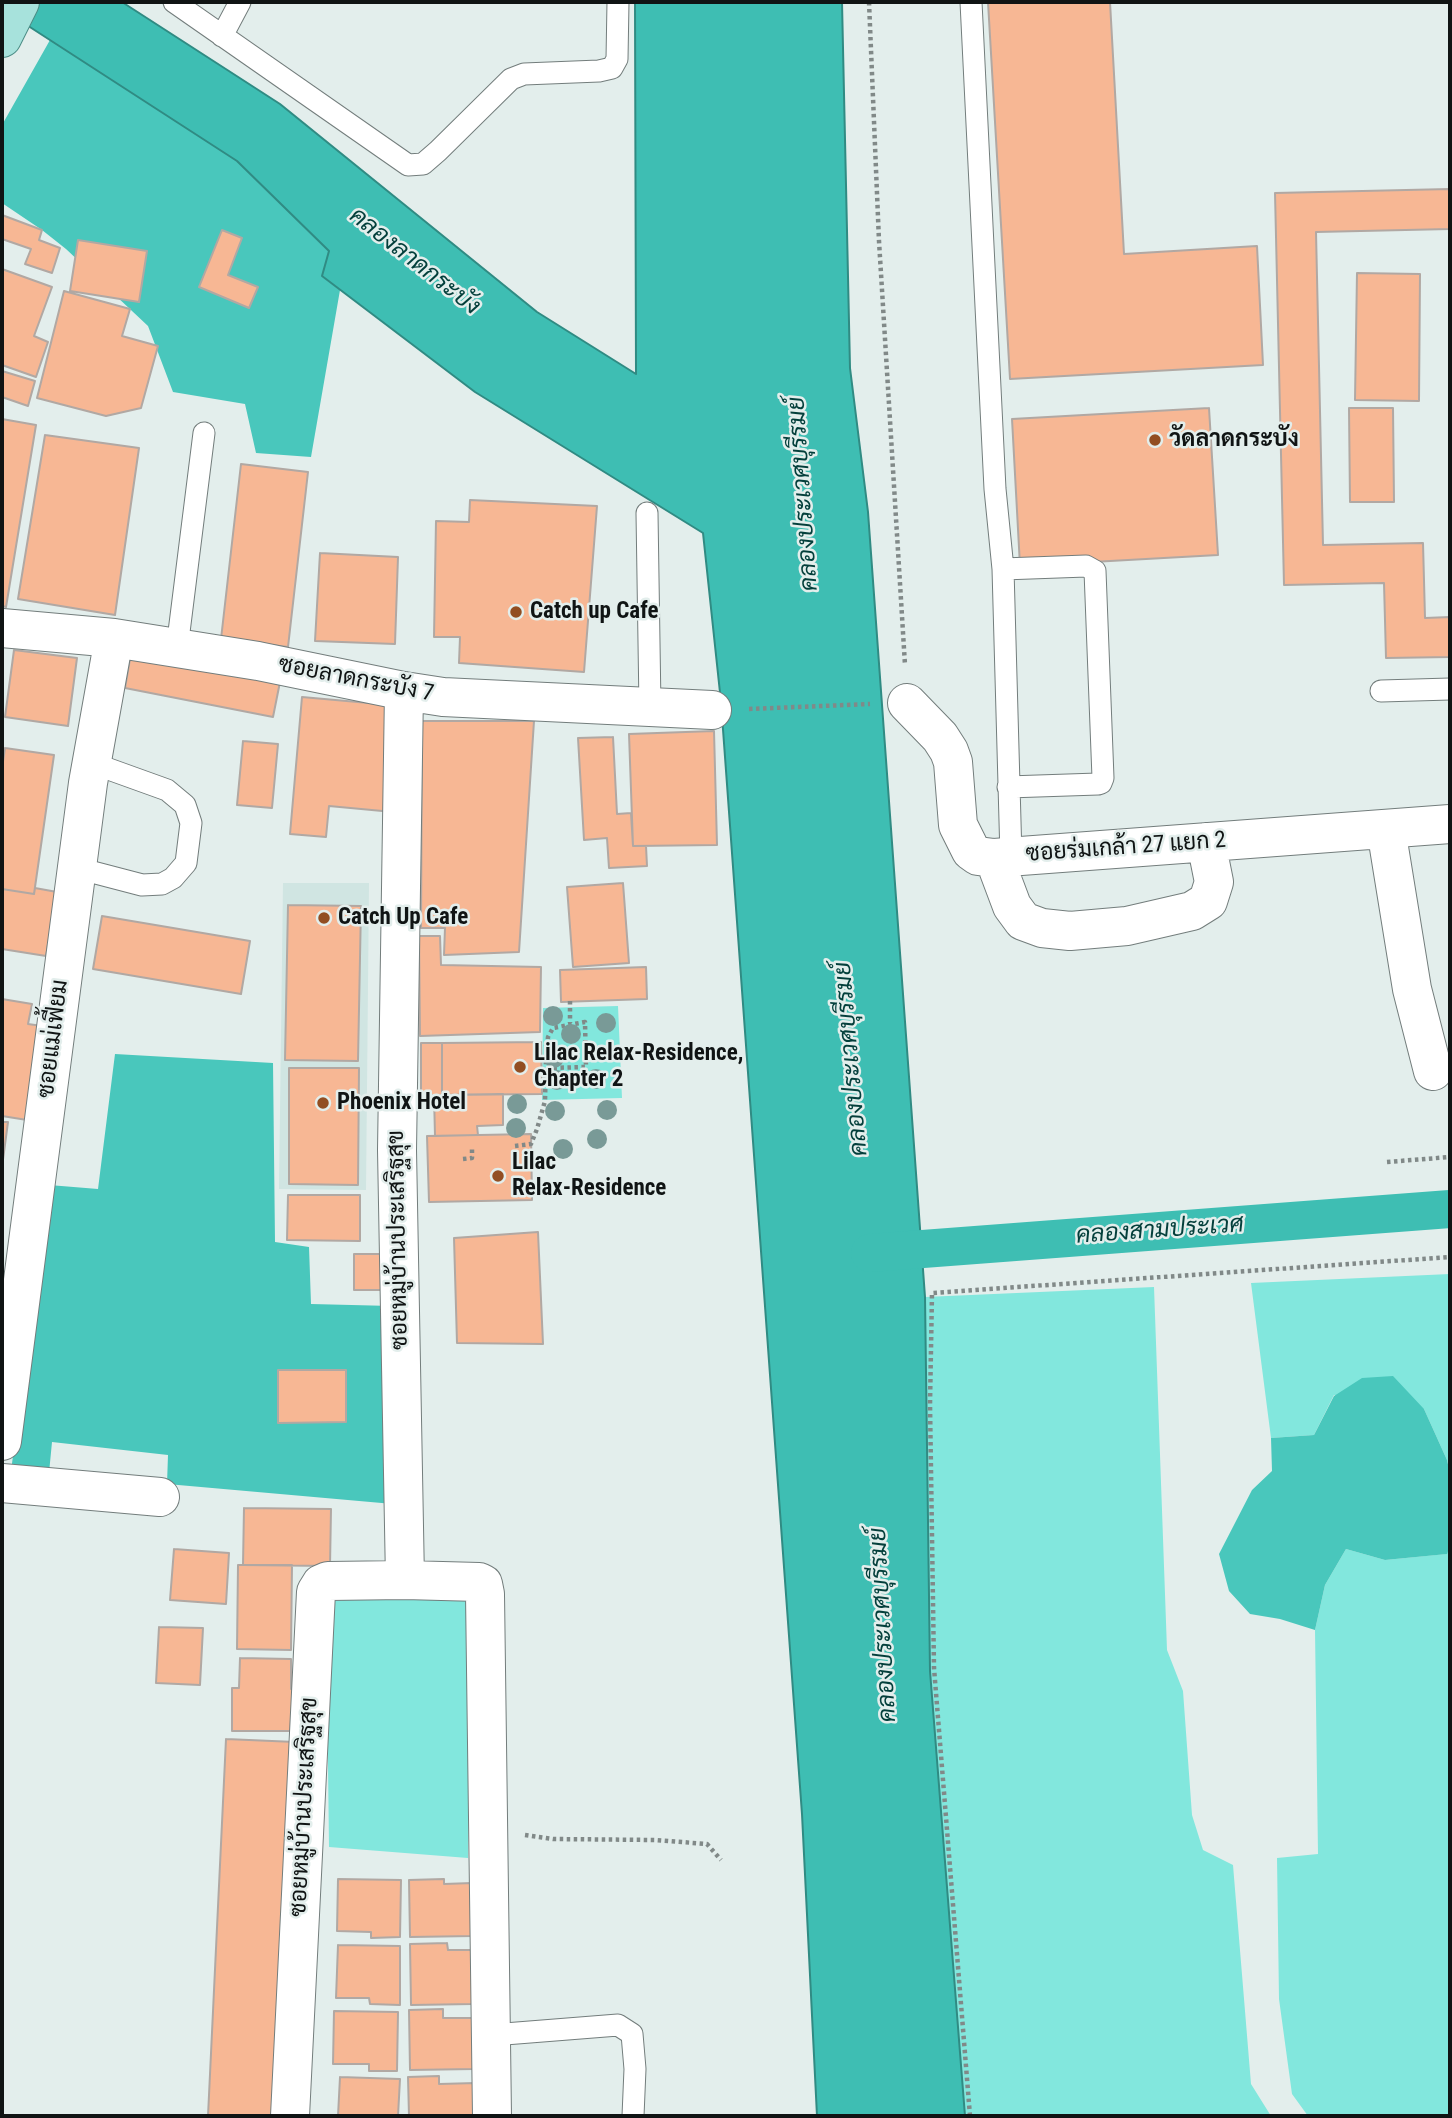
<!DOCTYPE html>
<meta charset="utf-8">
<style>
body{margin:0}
#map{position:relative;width:1452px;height:2118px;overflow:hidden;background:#e3eeec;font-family:"Roboto Condensed",sans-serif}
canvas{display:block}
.frame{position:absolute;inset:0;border:4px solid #101414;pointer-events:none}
</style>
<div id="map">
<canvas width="1452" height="2118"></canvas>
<div class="frame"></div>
</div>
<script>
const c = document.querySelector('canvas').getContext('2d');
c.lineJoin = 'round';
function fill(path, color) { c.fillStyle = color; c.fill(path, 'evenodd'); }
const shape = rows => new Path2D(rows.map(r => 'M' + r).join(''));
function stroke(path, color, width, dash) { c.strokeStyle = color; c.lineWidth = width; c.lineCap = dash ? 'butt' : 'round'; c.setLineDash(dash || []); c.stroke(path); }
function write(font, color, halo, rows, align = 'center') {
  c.font = font + ' "Roboto Condensed",Sarabun,sans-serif'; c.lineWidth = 5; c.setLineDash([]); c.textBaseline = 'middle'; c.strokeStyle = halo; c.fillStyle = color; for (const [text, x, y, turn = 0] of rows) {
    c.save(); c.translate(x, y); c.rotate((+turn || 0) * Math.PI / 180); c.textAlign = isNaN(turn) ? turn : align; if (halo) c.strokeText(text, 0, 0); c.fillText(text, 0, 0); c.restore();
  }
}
fill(shape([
 [283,883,369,883,366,1190,279,1189]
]), '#d0e5e2');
fill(shape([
 [618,1006,622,1098,542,1100,543,1008],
 [1450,1274,1450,1473,1447,1460,1424,1409,1334,1395,1314,1435,1271,1438,1251,1283],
 [1154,1287,1167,1650,1183,1691,1192,1815,1203,1850,1233,1865,1251,2084,1271,2116,965,2116,930,1671,925,1297],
 [1450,1546,1450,2116,1308,2116,1292,2094,1279,1999,1277,1858,1318,1854,1315,1630,1325,1585,1346,1549,1385,1560,1446,1554],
 [471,1593,468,1858,329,1847,326,1601]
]), '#82e7dd');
fill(shape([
 [50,40,237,161,329,251,322,276,340,290,311,457,256,453,245,404,173,392,148,326,66,249,42,230,2,203,2,125],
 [115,1054,273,1063,275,1242,309,1247,311,1304,392,1306,393,1504,167,1484,168,1455,52,1442,49,1473,11,1471,49,1185,98,1189],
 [1393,1376,1424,1409,1447,1460,1450,1473,1450,1546,1447,1554,1385,1560,1346,1549,1325,1585,1315,1630,1280,1619,1250,1614,1229,1591,1219,1554,1252,1490,1272,1471,1271,1438,1314,1435,1334,1396,1362,1378]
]), '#49c7bc');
const water = shape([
 [2,2,122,2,280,104,537,312,636,374,635,2,842,2,850,368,868,512,925,1297,930,1671,965,2116,817,2116,802,1814,721,702,703,533,475,392,322,276,329,251,237,161,2,9,2,2]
]);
fill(water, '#3ebeb3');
stroke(water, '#308b83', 2);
stroke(shape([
 [870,1253,1450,1209]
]), '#3ebeb3', 38);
const building = shape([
 [988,2,1110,2,1124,254,1257,246,1263,365,1010,379,988,2],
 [1450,189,1450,229,1316,232,1323,545,1423,543,1425,618,1450,617,1450,657,1386,658,1384,583,1284,585,1275,193,1450,189],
 [2,215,42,230,39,240,60,248,52,273,25,264,31,249,2,239,2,215],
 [222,230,242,238,228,275,258,287,249,308,199,287,222,230],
 [78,240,147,251,139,302,70,291,78,240],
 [2,269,52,287,34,336,48,342,36,377,2,365,2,269],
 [1357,273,1420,274,1419,401,1355,400,1357,273],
 [64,291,130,309,122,336,158,346,141,408,106,416,37,398,64,291],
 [2,371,35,381,28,406,2,397,2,371],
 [1209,408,1218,555,1020,566,1012,419,1209,408],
 [1349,408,1393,408,1394,502,1350,502,1349,408],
 [2,419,36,425,6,607,2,606,2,419],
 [45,435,139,448,115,615,18,599,45,435],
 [241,464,308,472,288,647,221,639,241,464],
 [470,500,597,506,584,672,459,663,460,637,434,637,436,521,469,522,470,500],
 [320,553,398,557,395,644,315,641,320,553],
 [14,650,77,658,68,726,5,717,14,650],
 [131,653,280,682,273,717,125,688,131,653],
 [302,697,391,705,393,812,329,806,326,837,290,834,302,697],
 [422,721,534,721,519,952,444,955,445,928,421,928,422,721],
 [714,731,717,845,633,846,629,734,714,731],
 [613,737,617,814,631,813,633,846,646,846,647,866,609,868,607,838,584,840,578,738,613,737],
 [243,741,278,744,272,808,237,805,243,741],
 [5,748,54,755,34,894,2,889,2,768,5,748],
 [623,883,629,963,573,967,567,887,623,883],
 [35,888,57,892,46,956,2,949,2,889,34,894,35,888],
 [288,905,361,906,358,1061,285,1060,288,905],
 [102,916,250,941,241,994,93,969,102,916],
 [419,936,440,936,441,965,541,967,540,1032,420,1036,419,936],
 [646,967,647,999,561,1002,560,970,646,967],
 [2,999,32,1004,28,1024,42,1026,27,1120,2,1116,2,999],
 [541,1042,542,1094,442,1095,442,1043,541,1042],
 [421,1043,442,1043,442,1095,421,1095,421,1043],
 [289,1068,359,1068,358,1185,289,1184,289,1068],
 [503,1094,503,1125,477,1126,478,1135,435,1136,434,1095,503,1094],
 [2,1122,8,1122,2,1167,2,1122],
 [531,1134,532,1200,429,1202,427,1136,531,1134],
 [288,1195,360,1195,360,1241,287,1240,288,1195],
 [538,1232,543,1344,457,1343,454,1238,538,1232],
 [354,1254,390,1254,390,1290,354,1290,354,1254],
 [278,1370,346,1370,346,1422,278,1423,278,1370],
 [244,1508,331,1509,330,1566,243,1565,244,1508],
 [174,1549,229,1553,226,1604,170,1600,174,1549],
 [238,1565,292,1565,291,1650,237,1649,238,1565],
 [159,1627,203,1628,200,1685,156,1683,159,1627],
 [240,1658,291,1659,291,1689,300,1689,300,1731,232,1731,232,1688,239,1688,240,1658],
 [226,1739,295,1742,278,2116,208,2116,226,1739],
 [338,1879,401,1880,400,1937,371,1938,371,1932,337,1931,338,1879],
 [444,1879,444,1884,472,1883,473,1936,410,1937,409,1880,444,1879],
 [447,1943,448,1950,473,1950,473,2004,411,2005,410,1944,447,1943],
 [338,1945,400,1946,400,2005,370,2004,369,1998,336,1998,338,1945],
 [443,2009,443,2018,474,2018,474,2069,410,2070,409,2010,443,2009],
 [334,2011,398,2012,397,2071,369,2071,369,2064,333,2064,334,2011],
 [439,2076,439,2084,476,2083,477,2116,409,2116,408,2077,439,2076],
 [340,2077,400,2079,398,2116,338,2116,340,2077]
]);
fill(building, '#f7b794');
stroke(building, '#b1a8a3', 2);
const lane = shape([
 [174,2,408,165,423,164,438,151,511,79,524,74,599,71,612,68,617,59,618,2],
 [971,2,995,489,1003,569,1011,857],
 [222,36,240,2],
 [647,513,650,707],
 [1003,569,1086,566,1095,571,1103,778,1101,783,1098,784,1008,787],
 [177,648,204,433],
 [1381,691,1450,689],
 [77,868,142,885,162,884,173,878,186,863,191,823,185,805,167,790,92,763],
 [492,2035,618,2025,632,2034,635,2069,633,2116]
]);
const street = shape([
 [2,628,114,638,258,661,404,691,443,697,712,710],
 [404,691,397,1150,405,1580],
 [907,703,940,737,949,751,953,762,958,825,971,851,978,856,994,858,1450,824],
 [1386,829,1412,989,1433,1071],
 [994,858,1012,906,1023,921,1042,928,1070,931,1127,926,1192,911,1208,901,1214,882,1206,842],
 [2,1441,88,783,114,638],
 [2,1483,160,1497],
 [290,2116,316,1592,321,1584,328,1581,405,1580,479,1582,483,1584,485,1594,492,2116]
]);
const primary = shape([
 [2,38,20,2]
]);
stroke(lane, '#737d7c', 23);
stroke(street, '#737d7c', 40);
stroke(primary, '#4c8d86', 40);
stroke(shape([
 [869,2,879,241,905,665],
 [749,709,870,704],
 [570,1001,570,1023],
 [546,1060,548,1037,553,1028,585,1022,586,1067,547,1068],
 [515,1146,531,1144,537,1129,545,1101,546,1060,542,1060],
 [463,1159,472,1158,472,1146],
 [1387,1162,1450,1157],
 [525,1835,553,1839,655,1840,707,1844,721,1860],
 [970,2116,934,1668,930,1404,932,1293,1450,1257]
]), '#818988', 4.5, [3.5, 3.5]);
stroke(lane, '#fff', 21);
stroke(street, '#fff', 38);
stroke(primary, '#a7e2dc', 38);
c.fillStyle = '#799a97';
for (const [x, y] of [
 [553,1016],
 [606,1023],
 [571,1034],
 [554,1058],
 [596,1079],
 [557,1080],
 [517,1104],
 [607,1110],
 [555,1111],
 [516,1128],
 [597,1139],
 [563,1149]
]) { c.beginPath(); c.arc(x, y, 10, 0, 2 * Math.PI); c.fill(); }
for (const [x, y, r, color] of [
 [1155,440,7,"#924e22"],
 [516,612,7,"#924e22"],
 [324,918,7,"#924e22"],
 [520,1067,7,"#924e22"],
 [323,1103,7,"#924e22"],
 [498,1176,7,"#924e22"]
]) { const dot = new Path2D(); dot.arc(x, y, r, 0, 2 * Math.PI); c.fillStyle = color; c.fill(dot); stroke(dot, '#e3eeec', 2.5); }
write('bold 23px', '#101414', '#e3eeec', [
 ["วัดลาดกระบัง",1169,440],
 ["Catch up Cafe",530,612],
 ["Catch Up Cafe",338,918],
 ["Lilac Relax-Residence,",534,1054],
 ["Chapter 2",534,1080],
 ["Phoenix Hotel",337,1103],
 ["Lilac",512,1163],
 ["Relax-Residence",512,1189]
], 'left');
write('23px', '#101414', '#e3eeec', [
 ["ซอยลาดกระบัง 7",356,680,11],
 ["ซอยร่มเกล้า 27 แยก 2",1126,848,-4],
 ["ซอยแม่เฟี้ยม",54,1039,-83],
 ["ซอยหมู่บ้านประเสริฐสุข",399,1240,-91],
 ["ซอยหมู่บ้านประเสริฐสุข",305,1807,-87]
]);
write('italic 24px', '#033f3b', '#e3eeec', [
 ["คลองลาดกระบัง",414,262,38],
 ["คลองประเวศบุรีรมย์",804,494,-94],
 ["คลองประเวศบุรีรมย์",852,1059,-95],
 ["คลองสามประเวศ",1160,1231,-4],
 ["คลองประเวศบุรีรมย์",884,1625,-93]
]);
</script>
